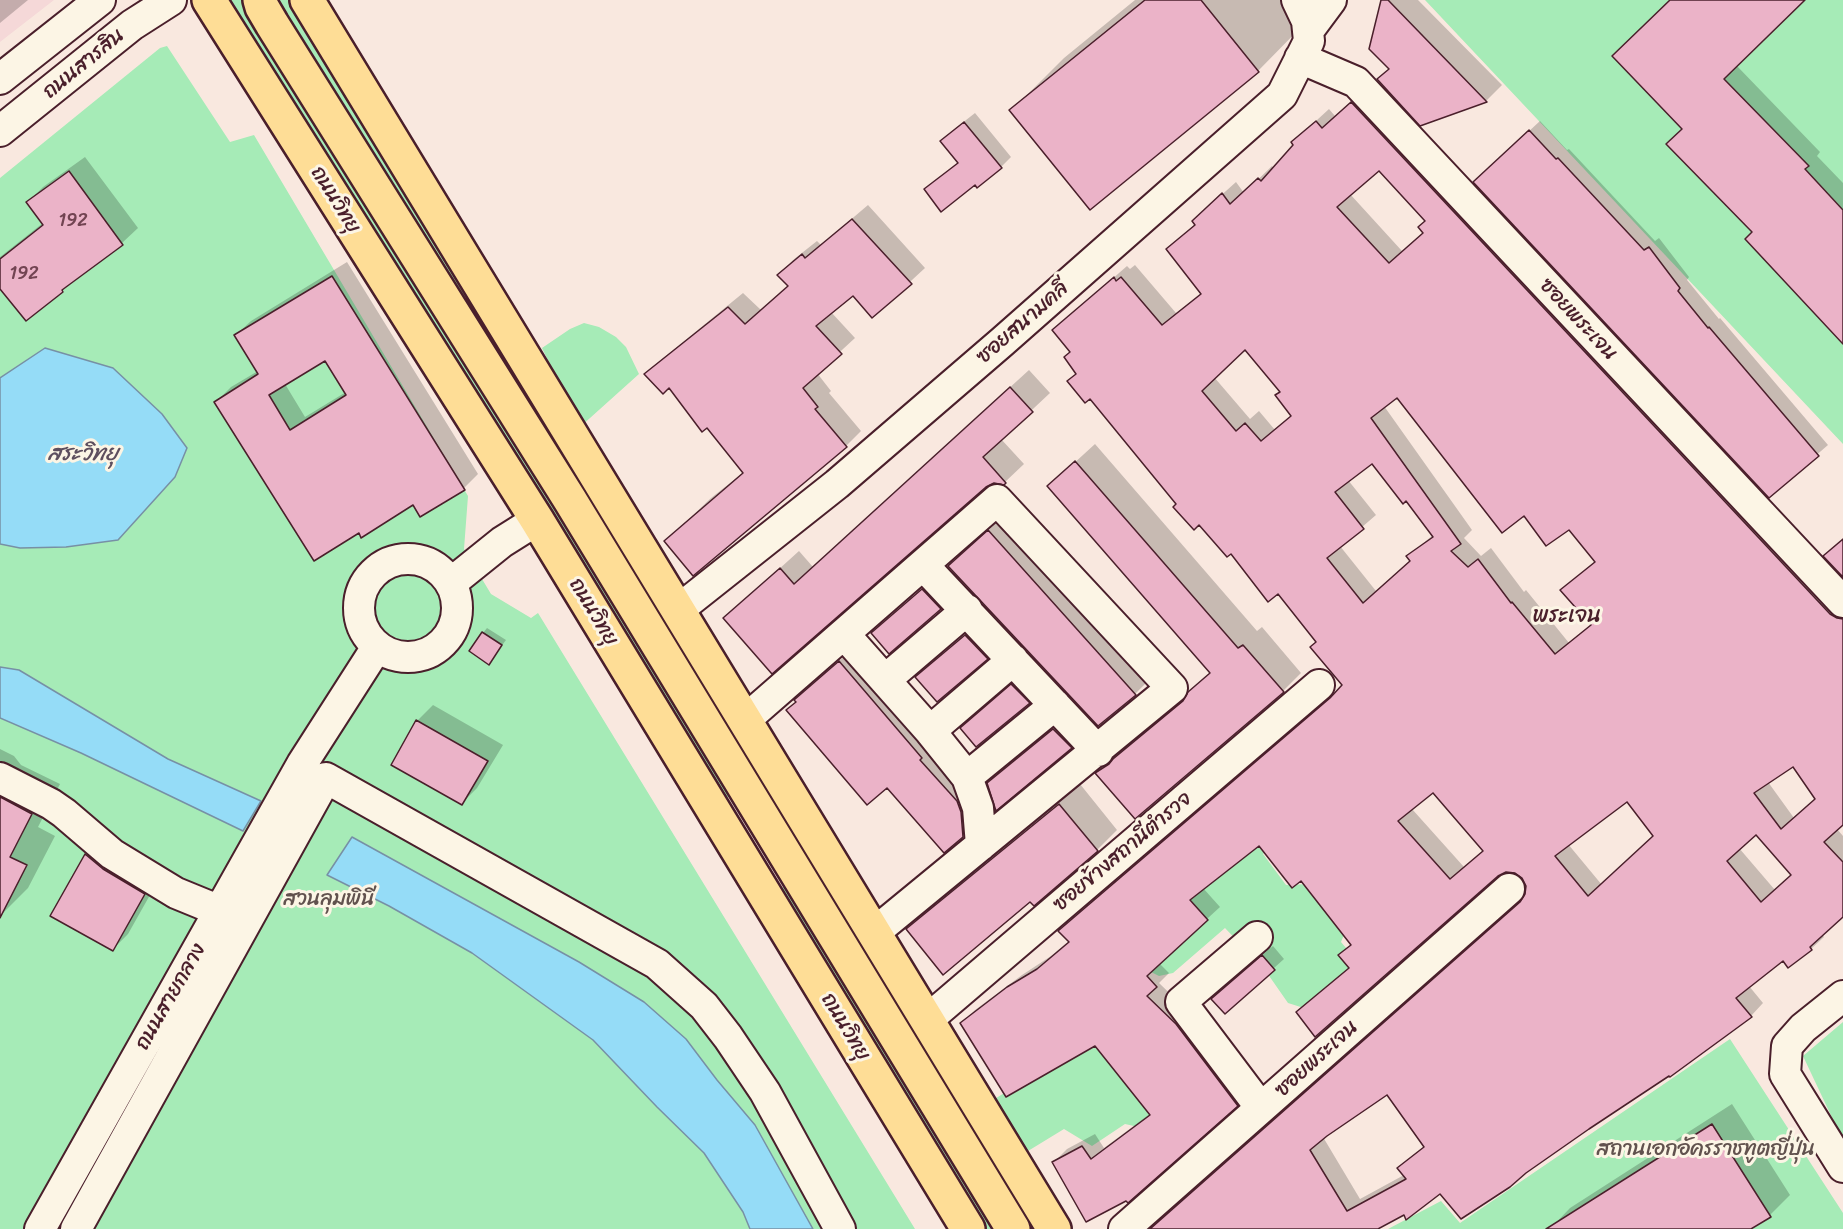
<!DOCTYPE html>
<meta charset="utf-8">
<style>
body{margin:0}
canvas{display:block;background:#f9e8df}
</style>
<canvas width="1843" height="1229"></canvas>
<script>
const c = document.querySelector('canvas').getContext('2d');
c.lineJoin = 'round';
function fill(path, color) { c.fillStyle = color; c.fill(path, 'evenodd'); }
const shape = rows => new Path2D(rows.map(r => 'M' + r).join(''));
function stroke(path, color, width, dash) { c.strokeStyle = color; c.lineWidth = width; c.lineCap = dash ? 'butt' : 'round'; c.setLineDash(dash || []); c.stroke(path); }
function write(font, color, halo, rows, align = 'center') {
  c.font = font + ' Sriracha,"Playpen Sans Thai",sans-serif'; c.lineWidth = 6; c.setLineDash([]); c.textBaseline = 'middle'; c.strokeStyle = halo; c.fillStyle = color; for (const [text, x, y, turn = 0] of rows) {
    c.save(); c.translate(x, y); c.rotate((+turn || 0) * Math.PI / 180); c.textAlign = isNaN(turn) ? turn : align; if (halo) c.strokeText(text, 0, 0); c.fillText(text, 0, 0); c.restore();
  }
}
fill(shape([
 [0,0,54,0,0,42]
]), '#f5d8d8');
fill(shape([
 [229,0,246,0,732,790,730,797,724,797,561,531],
 [277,0,291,0,556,435,552,440,544,434],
 [1425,0,1843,0,1843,444],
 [167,46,230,142,254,135,468,496,464,549,491,594,531,618,538,613,915,1229,0,1229,0,178,160,48],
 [584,323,599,327,616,337,626,347,639,374,580,427,542,348,570,329],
 [612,531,763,780,756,782,606,535],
 [1285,834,1263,854,1286,885,1310,884,1348,925,1341,942,1368,974,1375,1000,1356,1015,1326,1015,1288,1003,1265,970,1225,928,1173,973,1159,976,1147,970,1159,885],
 [788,883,807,901,815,935,1002,1229,986,1229,891,1073,849,1000,780,894,782,888],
 [1843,1022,1843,1141,1803,1056],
 [1115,1035,1188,1110,1152,1130,1125,1124,1092,1146,1064,1129,1028,1151,993,1100,1083,1044],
 [1730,1039,1843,1213,1843,1229,1388,1229,1441,1201,1460,1223]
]), '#a6ebb7');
const water = shape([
 [45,348,113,368,162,414,187,448,175,477,118,540,66,547,20,548,0,544,0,378,45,348],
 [0,667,19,670,168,759,261,801,243,831,81,753,0,718,0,667],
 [352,837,579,962,644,1002,686,1039,717,1080,755,1125,813,1229,750,1229,743,1212,704,1153,657,1107,593,1040,472,953,389,906,327,875,352,837]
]);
fill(water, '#95dcf7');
stroke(water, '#7790a5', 1.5);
fill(shape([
 [0,0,28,0,0,23],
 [1135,0,1296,0,1310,18,1258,71,1011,111,1064,58],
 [1383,0,1418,0,1502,85,1487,100,1421,124,1390,69],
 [1672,0,1803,0,1736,65,1820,152,1817,156,1843,183,1843,341,1754,232,1684,129],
 [1365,90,1843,601,1843,823,1837,829,1843,836,1843,915,1822,934,1824,937,1811,949,1784,959,1749,986,1763,1003,1751,1016,1374,1229,1149,1229,1524,899,1527,886,1523,877,1516,871,1506,871,1298,1013,1350,967,1340,955,1352,943,1301,879,1259,844,1203,888,1220,907,1159,963,1169,973,1159,983,1188,1011,1249,1092,1128,1200,1054,1162,1067,1149,1095,1134,1104,1148,1151,1113,1095,1044,962,1023,975,1010,1022,975,1051,956,1070,940,1060,931,1073,918,1344,685,1318,641,1278,592,1178,504,1078,373,1071,351,1054,330,1127,266,1130,269,1135,265,1176,313,1201,293,1168,249,1196,223,1207,208,1236,182,1244,193,1272,166,1274,169,1295,145,1293,142,1329,109,1335,116],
 [1379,169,1426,220,1424,232,1402,251,1350,194],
 [1245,348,1282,391,1292,415,1275,430,1259,411,1250,419,1214,377],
 [1397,396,1525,514,1570,528,1596,560,1562,590,1592,624,1569,643,1526,590,1524,592,1491,548,1481,556,1464,538,1472,530,1384,406],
 [1372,462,1406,499,1433,535,1408,556,1411,561,1376,591,1340,546,1376,515,1348,480],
 [1793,765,1816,798,1794,818,1768,782],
 [1434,791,1484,850,1464,867,1412,809],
 [1627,800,1654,835,1602,885,1568,844],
 [1756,833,1793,874,1775,890,1739,848],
 [1387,1093,1425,1146,1399,1169,1404,1175,1360,1199,1323,1137],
 [975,113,1011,157,1001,167,975,183,926,189,958,162,952,131],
 [1540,121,1567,150,1569,149,1655,241,1659,238,1689,277,1687,280,1719,319,1720,318,1828,445,1769,496,1485,172],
 [85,157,138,228,122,243,74,279,62,291,0,286,0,257,43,223,28,202,43,187],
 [868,205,925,268,873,316,853,294,831,312,855,338,817,373,831,391,829,393,861,431,846,446,666,541,711,498,744,472,708,426,669,386,647,374,661,360,743,293,761,310,789,285,779,275,793,260,817,241,821,245],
 [347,262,478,474,464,488,414,503,216,402,231,387,258,371,236,335,251,321],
 [326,359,346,392,305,417,285,384],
 [1029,370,1050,393,1001,439,1024,464,1004,483,994,482,985,486,772,672,725,618,799,551,813,567],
 [1095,444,1257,631,1262,627,1301,673,1283,691,1097,773,1116,755,1188,696,1211,672,1049,486],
 [1009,511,1155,674,1135,694,950,566],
 [938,574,955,593,940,608,873,633],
 [981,620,1002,643,987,658,917,677],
 [487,628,506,640,489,663,483,633],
 [854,648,935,743,977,822,962,836,887,786,810,686],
 [1028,670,1044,687,1029,702,962,728],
 [433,705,503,745,477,788,462,803,393,764,417,721],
 [1064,720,1081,737,1071,747,989,783],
 [0,749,14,756,21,765,60,784,38,827,55,836,28,888,0,916],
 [1080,784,1117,830,1097,850,1034,904,1030,900,908,929,928,909],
 [101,839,159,879,128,934,113,949,52,915,86,855],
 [1273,946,1284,959,1225,1012,1223,989],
 [1732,1104,1790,1195,1770,1215,1748,1229,1550,1229,1570,1208]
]), '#0003');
const building = shape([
 [1145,0,1201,0,1259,72,1090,210,1009,110,1145,0],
 [1381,0,1388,0,1487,102,1420,126,1377,79,1389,69,1369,49,1381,0],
 [1670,0,1805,0,1724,79,1809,166,1805,169,1843,210,1843,344,1745,239,1752,232,1666,144,1682,129,1612,56,1670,0],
 [1351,102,1830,614,1837,618,1843,619,1843,825,1824,842,1843,862,1843,917,1810,947,1812,950,1788,968,1783,961,1736,998,1752,1017,1670,1077,1669,1076,1589,1129,1526,1173,1510,1187,1461,1219,1440,1194,1406,1220,1404,1215,1378,1229,1150,1229,1520,902,1525,894,1526,886,1522,878,1515,873,1506,872,1498,876,1315,1037,1296,1012,1349,968,1338,955,1351,945,1301,881,1292,888,1259,846,1190,900,1208,920,1147,976,1157,987,1147,996,1176,1024,1238,1106,1128,1203,1126,1201,1086,1222,1052,1162,1082,1146,1091,1159,1150,1115,1095,1046,1006,1097,960,1023,1007,987,1037,969,1069,942,1058,931,1330,698,1342,685,1310,647,1316,642,1278,594,1268,602,1231,554,1227,557,1199,525,1194,530,1173,507,1176,504,1090,399,1085,403,1067,381,1076,374,1064,357,1070,352,1052,330,1114,277,1116,281,1121,277,1162,325,1201,294,1166,249,1195,225,1192,221,1222,193,1230,204,1258,178,1261,181,1293,145,1291,142,1316,121,1322,128,1351,102],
 [1379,171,1425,221,1418,227,1423,233,1389,263,1337,207,1379,171],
 [1245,350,1280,392,1275,395,1291,416,1261,441,1245,423,1236,431,1202,391,1245,350],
 [1397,398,1502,533,1524,516,1546,546,1569,530,1595,562,1560,590,1591,625,1555,654,1512,602,1511,603,1478,559,1468,567,1451,551,1461,544,1371,418,1397,398],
 [1372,464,1403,504,1406,501,1433,537,1406,556,1410,561,1363,603,1327,558,1364,529,1335,492,1372,464],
 [1793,767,1815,799,1781,829,1754,793,1793,767],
 [1433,793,1483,851,1450,879,1398,821,1433,793],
 [1627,802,1653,836,1588,896,1555,856,1627,802],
 [1756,835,1791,875,1761,902,1727,861,1756,835],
 [1387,1095,1424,1147,1397,1168,1406,1179,1347,1211,1310,1150,1327,1136,1387,1095],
 [964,122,1002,168,977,188,975,185,941,212,924,189,958,163,940,141,964,122],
 [1529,130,1556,159,1558,158,1644,250,1649,247,1680,288,1678,291,1708,328,1709,327,1819,456,1769,498,1473,182,1529,130],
 [69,171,123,245,62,290,63,292,26,321,0,289,0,259,43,225,26,202,69,171],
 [852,219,912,284,872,318,853,296,816,326,842,354,803,388,818,407,815,409,847,447,693,576,664,541,743,473,707,428,702,432,669,388,663,394,644,374,728,307,745,324,788,286,777,275,802,254,805,258,852,219],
 [332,276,465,490,420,517,413,505,361,538,359,533,314,561,214,402,258,374,234,335,332,276],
 [325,361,346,395,290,430,269,395,325,361],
 [1010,387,1033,412,983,457,1006,483,1004,485,994,483,986,487,772,674,723,618,780,568,794,584,1010,387],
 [1075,461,1238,648,1243,645,1284,692,1135,819,1095,773,1109,764,1113,759,1183,701,1188,692,1210,673,1047,486,1075,461],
 [988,530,1136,695,1098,726,948,566,988,530],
 [1843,539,1843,577,1823,556,1843,539],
 [922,589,941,609,889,654,871,633,922,589],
 [482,632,502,645,489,665,469,651,482,632],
 [965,635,988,659,937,702,915,677,965,635],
 [839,661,922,758,920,760,957,801,961,812,963,837,944,853,887,788,867,805,786,710,796,702,794,700,839,661],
 [1011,684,1030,703,976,747,960,728,1011,684],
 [416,720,488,761,462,805,391,765,416,720],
 [1053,729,1072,748,996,811,987,783,1053,729],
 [0,797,32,814,10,857,27,865,0,918,0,797],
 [1059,804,1098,851,1034,906,1030,902,943,975,906,929,1059,804],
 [85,854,103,869,145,894,113,951,50,916,85,854],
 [1262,955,1275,970,1225,1014,1211,999,1262,955],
 [1712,1124,1771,1217,1751,1229,1546,1229,1712,1124]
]);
fill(building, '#ebb3c8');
stroke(building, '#4a1f2b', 1.5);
const minor = shape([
 [1308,31,1331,0],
 [1300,58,1356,82,1843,602],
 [0,79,100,0],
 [0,131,132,25,171,0],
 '359 608a49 49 0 1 1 98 0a49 49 0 1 1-98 0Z',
 [923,565,1098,751],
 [451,583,502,542,537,520],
 [678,610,837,484,1002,342,1282,95,1309,41,1307,21,1297,0],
 [844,634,930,731,967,777,978,808,981,845],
 [885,680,967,610],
 [745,720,997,500,1172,688,875,932],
 [930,731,1013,660],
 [967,777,1055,705],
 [0,778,51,804,64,813,112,854,176,893,220,911,236,924],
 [1257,937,1181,1002,1261,1108],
 [1843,996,1803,1028,1787,1046,1785,1074,1843,1167],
 [927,1020,1319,685],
 [40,1229,302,764,377,647],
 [76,1229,326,778,657,964,704,1006,728,1037,765,1092,840,1229],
 [1124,1229,1509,889]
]);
const major = shape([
 [209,0,537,520,968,1229],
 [260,0,262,7,272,24,570,500,1013,1229],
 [307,0,1054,1229]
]);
stroke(minor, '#4a1f2b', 34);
stroke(major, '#4a1f2b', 38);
stroke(minor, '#fcf5e5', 30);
stroke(major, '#fedd96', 33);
write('18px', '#724452', null, [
 ["192",73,221],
 ["192",24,274]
]);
write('21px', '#4a1f2b', '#fcf5e5', [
 ["ถนนสารสิน",84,64,-39],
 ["ถนนวิทยุ",335,200,58],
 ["ซอยพระเจน",1578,320,47],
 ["ซอยสนามคลี",1023,323,-41],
 ["ถนนวิทยุ",593,612,59],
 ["ซอยข้างสถานีตำรวจ",1123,852,-40],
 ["ถนนสายกลาง",171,997,-60],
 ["ถนนวิทยุ",845,1027,59],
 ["ซอยพระเจน",1317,1059,-42]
]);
write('21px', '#61524e', '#fcf5e5', [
 ["สวนลุมพินี",329,900],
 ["สถานเอกอัครราชทูตญี่ปุ่น",1706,1150]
]);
write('italic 22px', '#5d4e5e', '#fcf5e5', [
 ["สระวิทยุ",83,454]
]);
write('22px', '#4a1f2b', '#fcf5e5', [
 ["พระเจน",1567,616]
]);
</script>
